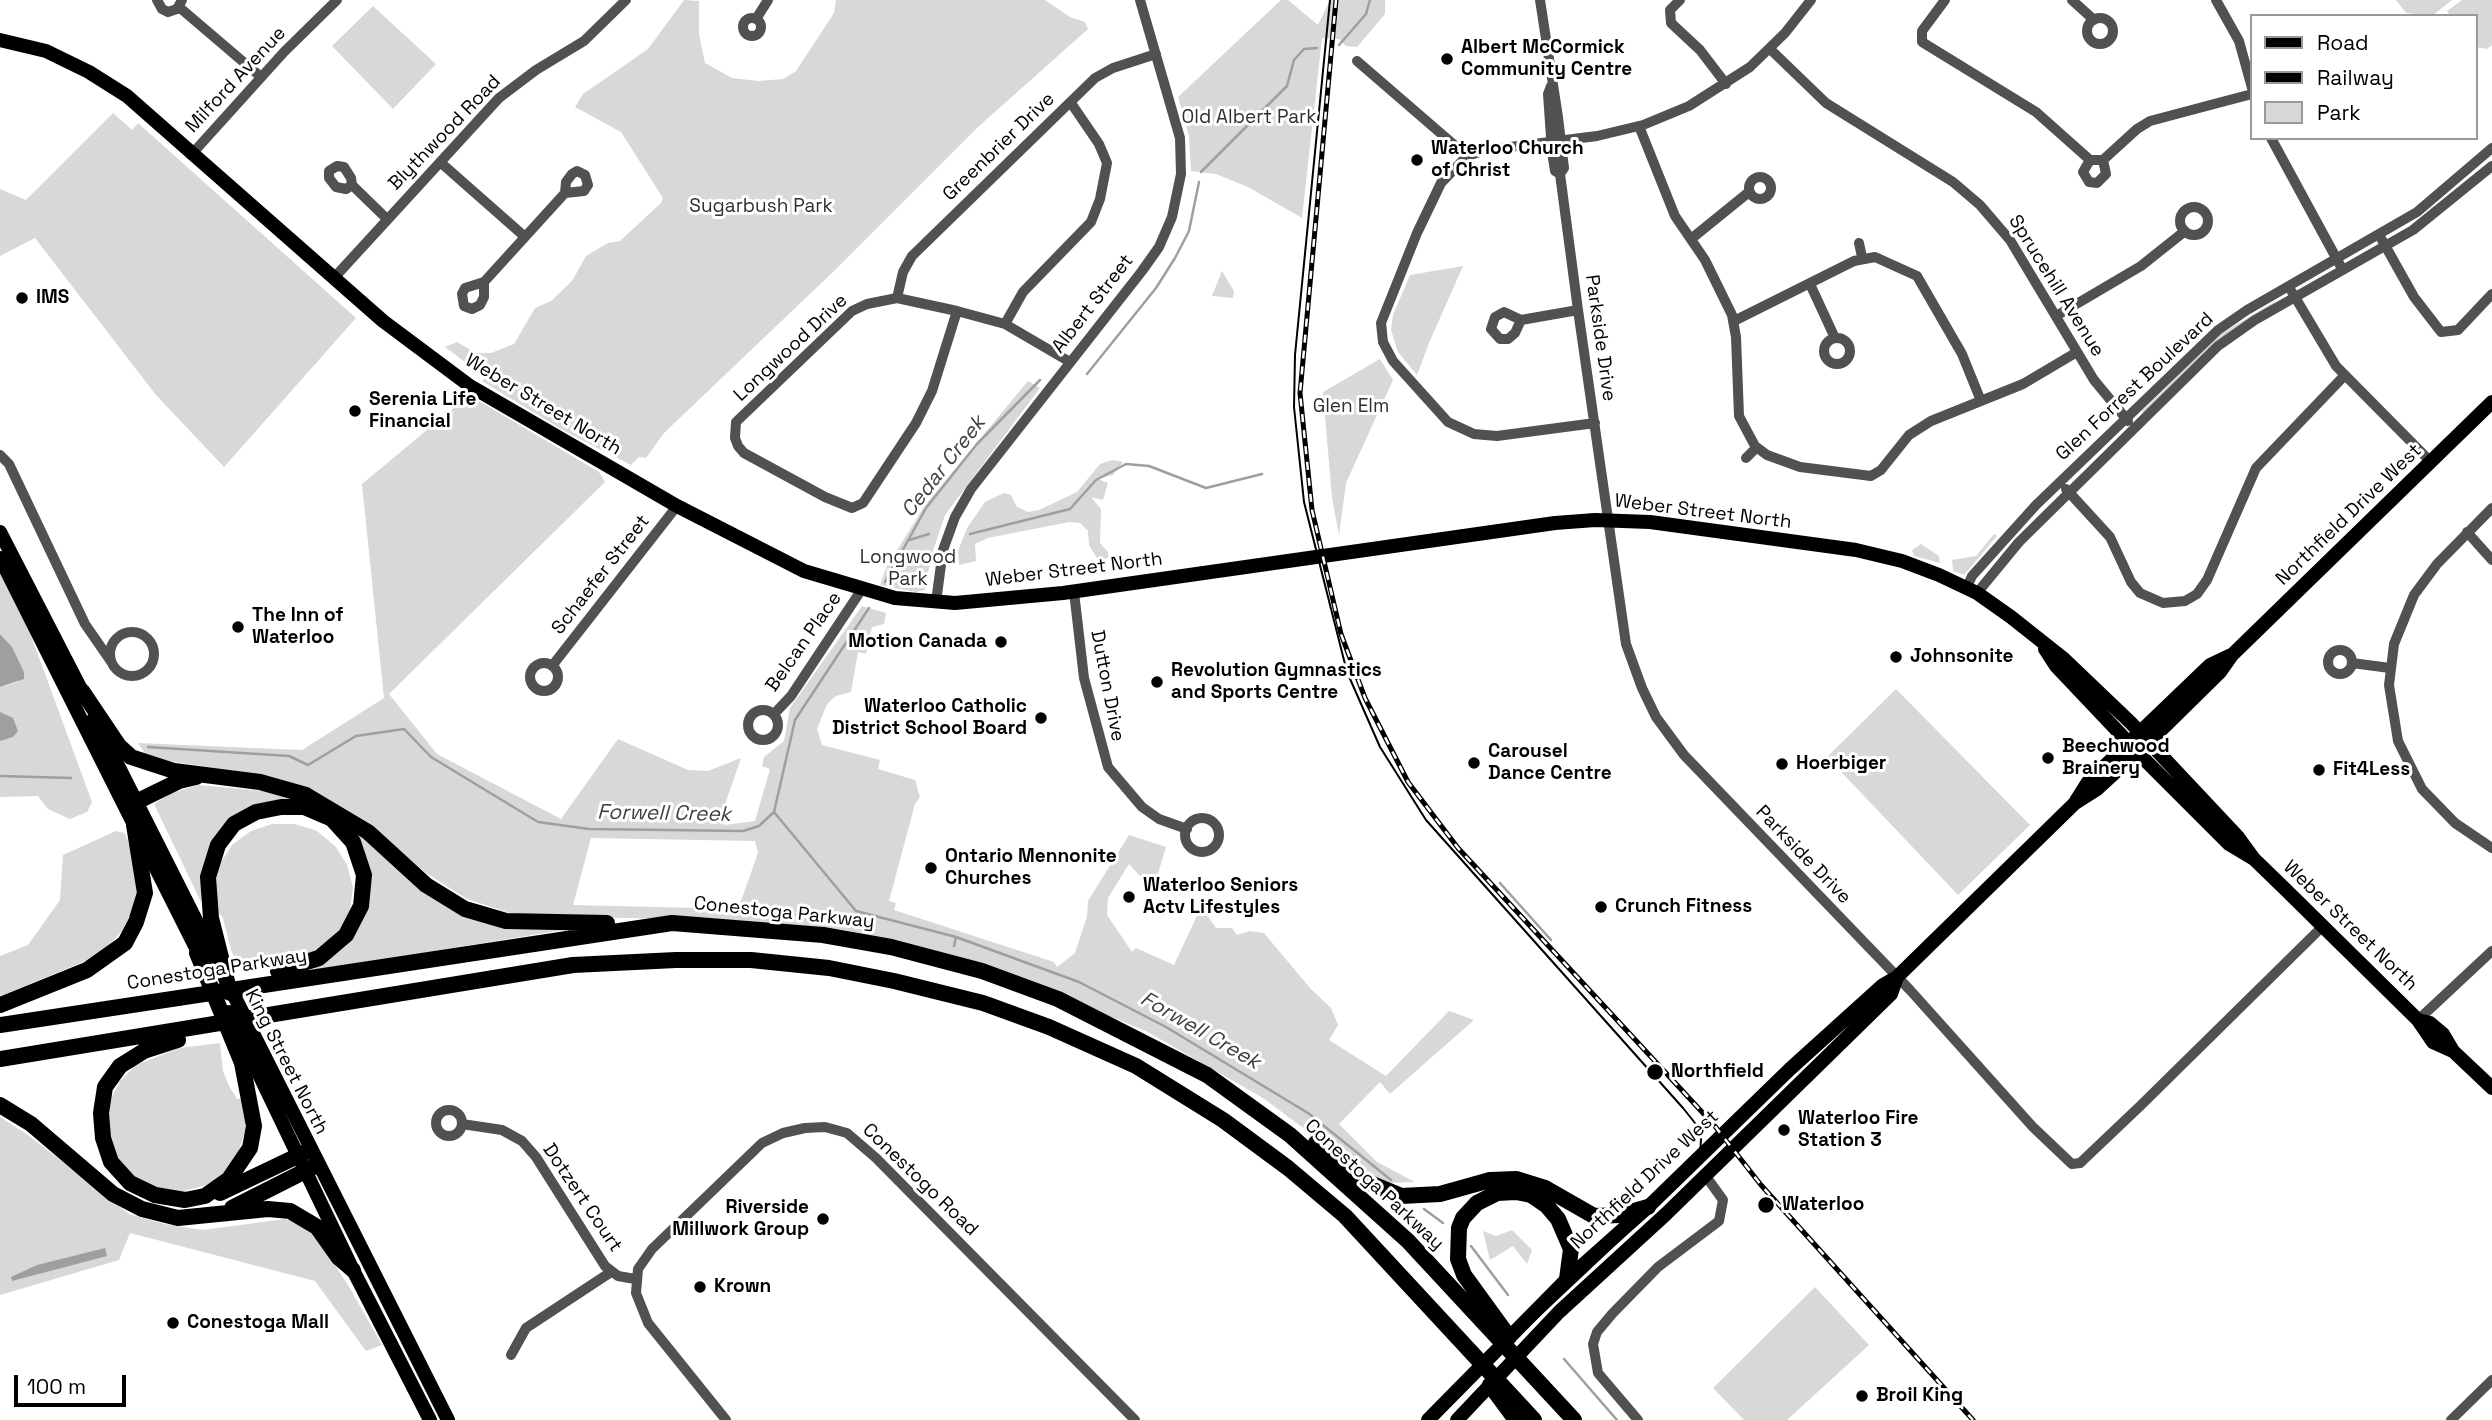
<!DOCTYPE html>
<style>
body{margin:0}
#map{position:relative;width:2492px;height:1420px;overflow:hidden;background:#fff;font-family:"Space Grotesk",sans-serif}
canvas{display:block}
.legend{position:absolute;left:2250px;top:14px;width:228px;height:126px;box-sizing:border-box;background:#fff;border:2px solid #999;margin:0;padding:9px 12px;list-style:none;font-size:21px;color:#000}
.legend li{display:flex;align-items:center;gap:14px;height:35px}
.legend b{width:35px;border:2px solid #999}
.scale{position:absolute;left:14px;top:1375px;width:112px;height:32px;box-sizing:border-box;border:4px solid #000;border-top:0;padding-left:9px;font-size:21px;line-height:24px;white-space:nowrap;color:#000;-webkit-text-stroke:5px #fff;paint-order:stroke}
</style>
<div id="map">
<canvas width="2492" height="1420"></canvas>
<ul class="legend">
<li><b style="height:9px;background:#000"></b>Road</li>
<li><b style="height:9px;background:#000"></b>Railway</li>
<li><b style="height:19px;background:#d8d8d8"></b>Park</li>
</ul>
<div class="scale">100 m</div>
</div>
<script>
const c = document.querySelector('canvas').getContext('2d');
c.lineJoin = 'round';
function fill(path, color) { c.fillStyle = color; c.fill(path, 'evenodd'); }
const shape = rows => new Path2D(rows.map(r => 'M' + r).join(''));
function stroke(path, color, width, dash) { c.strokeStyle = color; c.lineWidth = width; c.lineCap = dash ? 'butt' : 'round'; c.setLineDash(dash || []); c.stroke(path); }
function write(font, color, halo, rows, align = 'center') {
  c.font = font + ' "Space Grotesk",sans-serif'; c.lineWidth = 6; c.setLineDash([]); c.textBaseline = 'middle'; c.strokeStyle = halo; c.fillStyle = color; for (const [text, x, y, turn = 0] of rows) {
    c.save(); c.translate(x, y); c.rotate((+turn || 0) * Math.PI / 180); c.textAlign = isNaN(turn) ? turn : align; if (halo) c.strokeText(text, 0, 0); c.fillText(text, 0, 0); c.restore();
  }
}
fill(shape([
 [684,0,699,1,699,34,705,63,732,78,758,81,783,79,796,71,834,13,836,0,1045,0,1070,17,1085,22,1088,29,978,127,834,271,664,433,646,458,639,457,631,465,566,432,482,381,485,377,445,347,457,342,476,353,491,353,514,344,535,308,551,301,572,281,586,256,608,243,620,241,661,203,663,198,621,132,575,107,583,94,648,49],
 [1281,0,1288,0,1318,25,1330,0,1385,0,1385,14,1357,47,1346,46,1339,39,1322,38,1302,218,1248,187,1216,174,1191,171,1189,136,1178,97],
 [2396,0,2452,0,2432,16,2406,13],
 [2462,0,2492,0,2492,45,2487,49,2476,47,2476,16,2450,16,2447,11],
 [373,6,436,64,393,109,332,46],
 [113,113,132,130,138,123,356,318,224,467,156,395,35,238,0,256,0,189,26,200],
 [1463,266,1429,343,1417,375,1398,352,1391,330,1393,315,1410,275],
 [1222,271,1234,291,1233,298,1212,296],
 [2279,299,2144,413,2141,412,2219,335],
 [1380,359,1393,380,1346,483,1339,535,1332,498,1323,392],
 [1028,381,1040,388,945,515,931,557,925,590,916,592,880,585,886,568,925,505],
 [474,398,599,472,605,482,389,694,437,754,561,819,618,739,688,770,708,771,741,758,719,822,725,825,755,821,770,769,762,766,764,757,784,741,790,708,862,606,886,613,884,624,872,627,866,654,858,652,851,692,836,696,827,704,817,729,822,745,880,760,878,769,915,780,920,797,915,804,889,901,896,903,894,910,1054,962,1057,967,1075,953,1087,916,1088,901,1129,835,1166,847,1153,890,1129,864,1108,898,1107,915,1132,952,1136,948,1174,965,1201,907,1216,928,1232,928,1237,935,1250,931,1264,933,1310,988,1331,1008,1338,1025,1329,1040,1386,1076,1449,1011,1474,1020,1390,1094,1380,1082,1339,1124,1377,1162,1415,1182,1388,1183,1365,1174,1263,1098,1146,1031,975,962,844,930,735,920,519,916,467,899,429,875,352,814,315,791,268,776,148,758,138,743,302,750,384,698,362,484,463,400],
 [591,838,755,841,758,853,738,909,573,905],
 [1112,460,1123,462,1113,475,1096,479,1094,483,1097,479,1108,483,1103,500,1091,497,1101,509,1100,543,1108,552,1108,558,1098,560,1089,545,1088,531,1080,523,1069,522,988,538,975,544,976,561,959,565,958,551,967,528,985,502,1004,493,1011,495,1017,507,1028,512,1039,510,1077,492,1100,464],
 [1994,534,1997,536,1964,575,1953,571,1952,560,1976,556],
 [1921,544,1939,556,1940,563,1914,556,1912,550],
 [0,574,30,633,92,802,87,812,70,819,48,809,38,796,0,797,0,687,18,682,12,647,0,634],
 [1896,689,2030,825,1958,895,1827,757],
 [198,785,264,791,308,804,253,809,204,863,201,902,154,804,172,793],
 [340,818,460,911,564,926,564,930,315,970,314,965,367,900],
 [272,824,295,824,317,831,335,846,347,865,353,887,350,910,341,931,325,948,304,956,240,970,231,950,223,918,216,909,214,886,220,864,232,845,251,831],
 [116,831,125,833,134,858,138,898,122,931,98,956,0,996,0,956,28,945,60,900,63,855],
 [220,1043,223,1071,229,1086,237,1099,245,1099,245,1131,238,1153,225,1172,206,1185,184,1191,161,1190,139,1181,122,1166,111,1147,106,1124,110,1101,120,1081,136,1065,180,1048],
 [0,1117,28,1135,129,1214,164,1224,203,1230,285,1219,310,1228,348,1285,382,1345,366,1351,315,1281,130,1233,119,1260,0,1295],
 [1512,1230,1532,1250,1527,1264,1513,1246,1490,1260,1483,1231,1496,1236],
 [1815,1287,1869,1345,1787,1420,1744,1420,1713,1388]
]), '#d8d8d8');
fill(shape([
 [0,634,12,647,24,672,24,679,0,687],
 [0,712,13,718,18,731,13,737,0,741],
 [105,1248,107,1256,12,1281,11,1277,37,1265]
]), '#9f9f9f');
stroke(shape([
 [1339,45,1366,14,1370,0],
 [1201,172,1287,86,1294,60,1304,49,1317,48],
 [1087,374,1156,288,1175,258,1189,231,1199,182],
 [970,534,1070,509,1096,480,1126,464,1149,466,1206,488,1262,474],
 [909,540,929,534],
 [885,582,926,508,977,444,1040,380],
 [148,747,289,756,308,765,356,736,404,729,431,757,538,822,589,829,743,831,759,826,774,812],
 [0,776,71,778],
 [774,812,856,911,956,937,1079,982,1166,1027,1308,1113,1391,1180],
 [774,812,795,720,869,608],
 [1500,883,1551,940],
 [954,946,956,937],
 [1424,1209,1443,1223],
 [1471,1246,1508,1295],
 [1564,1359,1617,1420]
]), '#9f9f9f', 2.5);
stroke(shape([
 [157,0,162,9,168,12,177,9,182,0],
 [1540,0,1558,117,1564,168,1560,174,1578,310,1626,644,1642,688,1656,717,1684,755,1910,990,2032,1126,2072,1164,2080,1163,2140,1106,2322,927],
 [1680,0,1670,10,1671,23,1700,50,1726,84],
 [1945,0,1922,31,1922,42,2036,112,2090,160,2103,160,2137,129,2150,121,2252,94],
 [2072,0,2094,20],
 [2216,0,2239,41,2252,88],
 [179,7,261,77],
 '743 27a9 9 0 1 1 18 0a9 9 0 1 1-18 0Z',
 '2087 31a13 13 0 1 1 26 0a13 13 0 1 1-26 0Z',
 [756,19,768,0],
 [1770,49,1826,103,1953,182,1980,205,2010,240,2094,380,2128,421],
 [1357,61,1467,156],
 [1551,86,1548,94,1552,152,1555,171,1560,174],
 [1639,126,1675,216,1705,260,1732,315,1736,337,1739,416,1755,446,1767,455,1800,467,1871,476,1881,470,1909,435,1931,421,2023,384,2077,352],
 [2271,138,2340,265],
 [191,155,284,52,337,0],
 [2090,160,2083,172,2089,182,2097,183,2106,174,2103,160],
 [440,162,524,236],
 '1749 188a11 11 0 1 1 22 0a11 11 0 1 1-22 0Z',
 [352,185,346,189,336,187,329,178,329,171,337,166,344,167,351,178,352,185,387,219],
 '2180 221a14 14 0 1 1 28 0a14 14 0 1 1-28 0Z',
 [1691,239,1749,192],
 [2382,240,2414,297,2441,332,2458,330,2492,294],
 [1859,243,1862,257],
 [333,279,499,98,536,70,584,41,626,0],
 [484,282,484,297,480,305,472,309,464,306,462,294,465,288,484,282,565,193,566,182,572,174,577,171,585,175,588,185,584,191,565,193],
 [1810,284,1835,338],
 [2292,292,2336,366,2431,462],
 [897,298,903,272,912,256,1095,78,1113,68,1156,54],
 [957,311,932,391,916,423,863,503,852,508,825,497,744,453,738,446,735,438,736,422,852,311,867,304,897,298,957,311,1005,324,1070,362],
 [2056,316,2141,266,2185,231],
 [1521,320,1515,333,1508,339,1500,339,1491,329,1495,317,1504,312,1521,320,1578,310],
 [1734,321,1854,261,1875,257,1917,276,1962,354,1981,401],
 [1005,324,1023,292,1091,222,1100,199,1107,163,1099,144,1071,103],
 '1824 351a13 13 0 1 1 26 0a13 13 0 1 1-26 0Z',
 [1595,423,1497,436,1474,434,1448,422,1393,361,1383,342,1381,323,1417,233,1441,183,1467,156,1486,150,1597,136,1643,125,1689,106,1750,67,1785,33,1811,0],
 [0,455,9,464,85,624,112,663],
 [1746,458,1756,448],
 [2066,489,2110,537,2131,582,2140,593,2163,603,2185,601,2197,594,2207,580,2256,468,2345,375],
 [2492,508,2437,564,2414,595,2394,644,2389,685,2398,741,2422,789,2455,823,2492,848],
 [2467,532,2492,560],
 [1967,587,1972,576,2036,505,2218,330,2247,310,2417,212,2492,148],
 [1074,592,1084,678,1108,767,1142,807,1159,819,1187,829],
 [1977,593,2019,542,2218,346,2255,320,2413,230,2492,166],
 [936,602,943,550,955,517,971,489,1142,271,1159,247,1172,217,1181,174,1180,138,1140,0],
 '110 654a22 22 0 1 1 44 0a22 22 0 1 1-44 0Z',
 '2328 662a12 12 0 1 1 24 0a12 12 0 1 1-24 0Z',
 [2352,663,2390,668],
 '530 677a14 14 0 1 1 28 0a14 14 0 1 1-28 0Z',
 [552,666,677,506],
 '748 725a15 15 0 1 1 30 0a15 15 0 1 1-30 0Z',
 [774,714,791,696,862,589],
 '1185 835a17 17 0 1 1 34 0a17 17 0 1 1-34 0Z',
 [2418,1020,2492,951],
 '436 1123a13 13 0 1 1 26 0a13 13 0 1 1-26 0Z',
 [462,1124,502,1130,522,1141,536,1157,605,1266,618,1276,635,1279],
 [511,1355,526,1328,611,1272],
 [726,1420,648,1323,636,1293,638,1269,652,1249,762,1143,783,1133,805,1128,825,1127,847,1133,876,1158,1135,1420],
 [1638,1420,1598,1373,1593,1344,1597,1332,1612,1314,1658,1267,1719,1221,1723,1200,1705,1175],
 [2451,1420,2492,1380]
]), '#515151', 10);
stroke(shape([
 [0,40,46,51,89,72,127,96,383,321,470,386,677,506,804,571,895,598,955,603,1063,593,1555,523,1595,520,1650,522,1856,550,1902,561,1939,575,1977,593,2011,617,2064,659,2131,723,2238,837,2254,859],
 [0,532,86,699],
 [0,558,202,960],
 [2045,649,2056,666,2145,760,2229,844,2254,859,2285,889,2418,1020,2433,1042,2453,1051],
 [94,718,448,1420],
 [2076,801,2088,782,2210,665,2231,655],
 [229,1012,353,1270,430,1420],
 [2418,1020,2430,1023,2443,1034,2453,1051,2492,1088],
 [1428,1420,1567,1279,1648,1207,1790,1069,1883,985,1897,977,2075,803,2097,789,2159,732,2220,672,2232,655,2492,402],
 [1457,1420,1559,1312,1666,1214,1891,994,1897,977]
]), '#000', 14);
stroke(shape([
 [82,691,119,746,131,757,174,771,260,782,306,795,368,832,426,885,465,909,506,921,607,923],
 [136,802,179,781,196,777],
 [230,993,211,918,208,877,218,845,234,824,256,812,281,807,304,807,332,819,353,842,364,875,361,906,346,935,319,958,278,971],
 [0,1005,87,970,125,943,136,922,145,893,134,825],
 [0,1025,672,923,823,935,891,947,982,971,1058,999,1207,1075,1290,1135,1408,1241,1574,1420],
 [178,1040,144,1051,120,1066,105,1087,101,1113,103,1138,111,1162,130,1183,155,1195,185,1200,205,1196,229,1179,250,1148,254,1126,242,1063,197,953],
 [0,1059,573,965,676,960,751,960,829,968,894,981,983,1003,1049,1027,1136,1066,1223,1120,1288,1168,1345,1216,1534,1420],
 [0,1105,31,1124,113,1194,142,1209,178,1218,268,1209,290,1211,317,1227,339,1258,353,1270],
 [1316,1143,1365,1181,1401,1196,1440,1194,1490,1180,1516,1179,1545,1188,1594,1216,1620,1215,1648,1207],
 [220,1193,310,1150],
 [232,1208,317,1165],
 [1509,1337,1464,1275,1458,1259,1459,1228,1463,1218,1477,1203,1497,1193,1516,1192,1531,1195,1547,1206,1558,1219,1571,1249,1567,1279],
 [1490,1385,1516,1420]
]), '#000', 16);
stroke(shape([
 [1330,0,1295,355,1294,407,1304,502,1347,672,1380,747,1426,820,1683,1108,1695,1123,1701,1139,1700,1156,1692,1172,1523,1331,1436,1420]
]), '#000', 2);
const rail = shape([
 [1336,0,1300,393,1312,510,1341,634,1365,698,1408,782,1458,848,1714,1125,1761,1185,1973,1420]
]);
stroke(rail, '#000', 5);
stroke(rail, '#fff', 2.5, [8]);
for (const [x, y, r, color] of [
 [1447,59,7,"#000"],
 [1417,160,7,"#000"],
 [22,298,7,"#000"],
 [355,411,7,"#000"],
 [238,627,7,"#000"],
 [1001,642,7,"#000"],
 [1896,657,7,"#000"],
 [1157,682,7,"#000"],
 [1041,718,7,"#000"],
 [2048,758,7,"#000"],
 [1474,763,7,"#000"],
 [1782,764,7,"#000"],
 [2319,770,7,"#000"],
 [931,868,7,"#000"],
 [1129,897,7,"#000"],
 [1601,907,7,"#000"],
 [1655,1072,9,"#000"],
 [1784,1130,7,"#000"],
 [1766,1205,9,"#000"],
 [823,1219,7,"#000"],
 [700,1287,7,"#000"],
 [173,1323,7,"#000"],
 [1862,1396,7,"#000"]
]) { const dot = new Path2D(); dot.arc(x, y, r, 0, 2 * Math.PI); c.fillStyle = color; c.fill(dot); stroke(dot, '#fff', 2.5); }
write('bold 19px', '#000', '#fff', [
 ["Albert McCormick",1461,48],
 ["Community Centre",1461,70],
 ["Waterloo Church",1431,149],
 ["of Christ",1431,171],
 ["IMS",36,298],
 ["Serenia Life",369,400],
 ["Financial",369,422],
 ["The Inn of",252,616],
 ["Waterloo",252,638],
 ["Motion Canada",987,642,"right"],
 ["Johnsonite",1910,657],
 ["Revolution Gymnastics",1171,671],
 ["and Sports Centre",1171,693],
 ["Waterloo Catholic",1027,707,"right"],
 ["District School Board",1027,729,"right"],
 ["Beechwood",2062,747],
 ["Brainery",2062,769],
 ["Carousel",1488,752],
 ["Dance Centre",1488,774],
 ["Hoerbiger",1796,764],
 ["Fit4Less",2333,770],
 ["Ontario Mennonite",945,857],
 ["Churches",945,879],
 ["Waterloo Seniors",1143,886],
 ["Actv Lifestyles",1143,908],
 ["Crunch Fitness",1615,907],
 ["Northfield",1671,1072],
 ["Waterloo Fire",1798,1119],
 ["Station 3",1798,1141],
 ["Waterloo",1782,1205],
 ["Riverside",809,1208,"right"],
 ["Millwork Group",809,1230,"right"],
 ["Krown",714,1287],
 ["Conestoga Mall",187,1323],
 ["Broil King",1876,1396]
], 'left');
write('19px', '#000', '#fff', [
 ["Milford Avenue",236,80,-47],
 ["Blythwood Road",445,133,-46],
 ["Greenbrier Drive",999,147,-44],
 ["Sprucehill Avenue",2056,286,58],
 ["Albert Street",1093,304,-52],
 ["Parkside Drive",1600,338,82],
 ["Longwood Drive",791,348,-43],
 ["Glen Forrest Boulevard",2135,387,-43],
 ["Weber Street North",543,405,31],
 ["Weber Street North",1703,512,7],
 ["Northfield Drive West",2349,515,-44],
 ["Weber Street North",1074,570,-7],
 ["Schaefer Street",601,575,-52],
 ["Belcan Place",804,642,-55],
 ["Dutton Drive",1107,686,79],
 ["Parkside Drive",1803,855,46],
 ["Conestoga Parkway",784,913,6],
 ["Weber Street North",2350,926,44],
 ["Conestoga Parkway",217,970,-9],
 ["King Street North",286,1062,63],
 ["Conestogo Road",920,1180,44],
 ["Northfield Drive West",1645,1180,-43],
 ["Conestoga Parkway",1374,1185,43],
 ["Dotzert Court",582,1198,56]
]);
write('19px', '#2f2f2f', '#fff', [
 ["Old Albert Park",1249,118],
 ["Sugarbush Park",761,207],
 ["Glen Elm",1351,407],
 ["Longwood",908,558],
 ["Park",908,580]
]);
write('italic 21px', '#404040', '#fff', [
 ["Cedar Creek",944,467,-52],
 ["Forwell Creek",664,814,1],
 ["Forwell Creek",1200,1031,30]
]);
</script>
